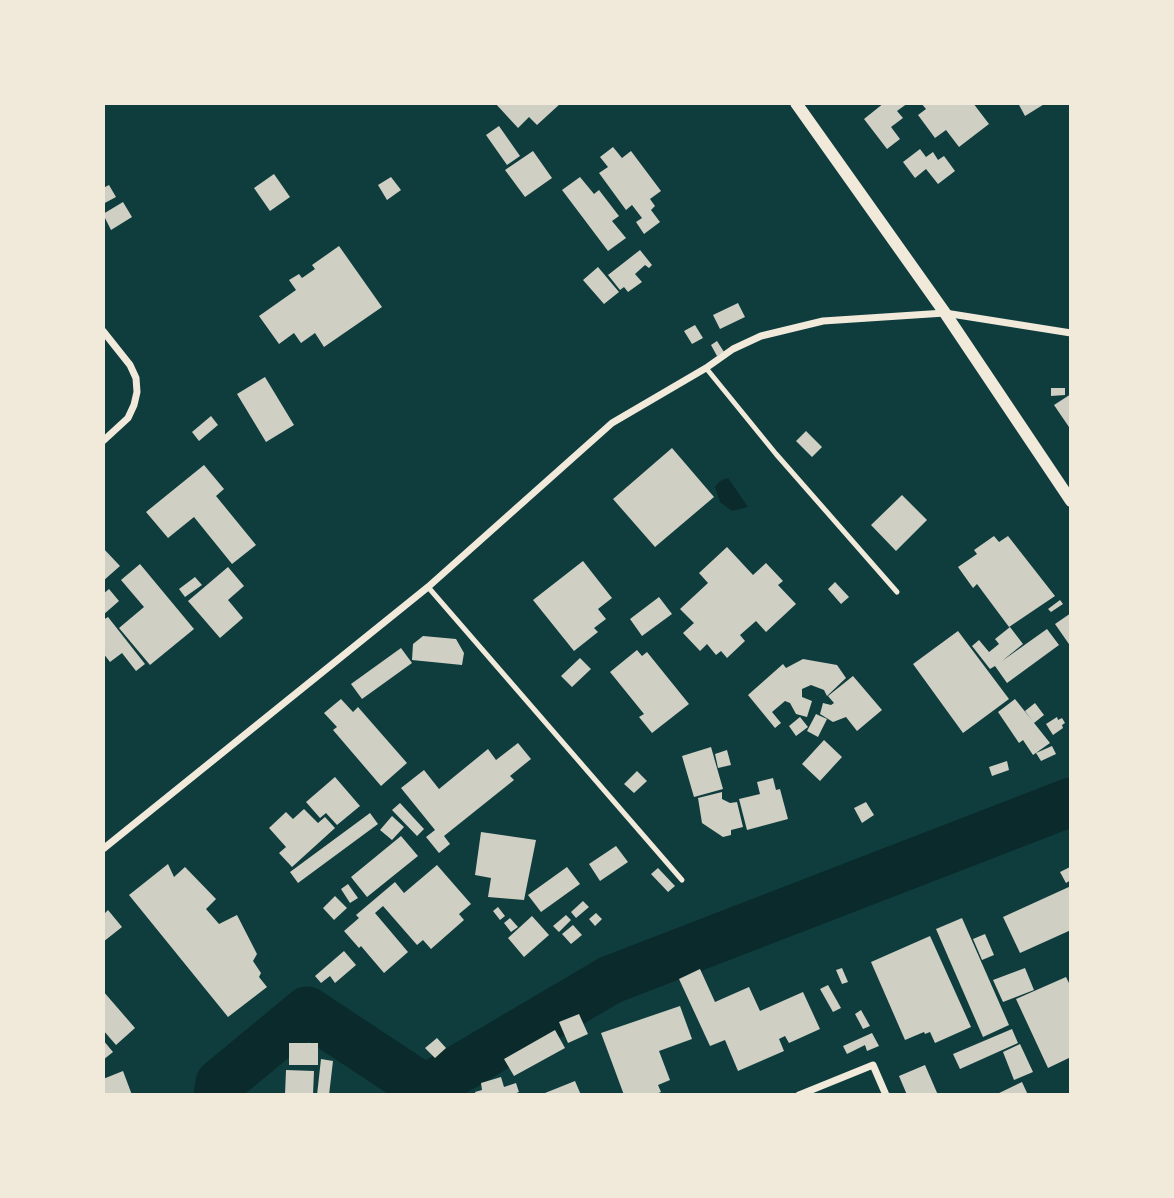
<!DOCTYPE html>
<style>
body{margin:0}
#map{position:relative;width:1174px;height:1198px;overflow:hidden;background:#0f3d3e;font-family:Helvetica,sans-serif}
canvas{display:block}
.frame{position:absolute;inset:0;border:105px solid #f1e9da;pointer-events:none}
</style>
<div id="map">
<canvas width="1174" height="1198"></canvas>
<div class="frame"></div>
</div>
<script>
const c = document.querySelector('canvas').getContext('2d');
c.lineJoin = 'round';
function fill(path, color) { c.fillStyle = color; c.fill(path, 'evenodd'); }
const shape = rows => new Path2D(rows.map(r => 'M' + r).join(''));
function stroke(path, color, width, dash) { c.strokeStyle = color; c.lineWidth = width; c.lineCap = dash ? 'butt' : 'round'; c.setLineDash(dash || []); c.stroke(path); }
fill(shape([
 [728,478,748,507,732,511,720,502,715,487,720,481]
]), '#0a2a2b');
stroke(shape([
 [218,1095,220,1083,307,1011,425,1089,610,980,1071,802]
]), '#0a2a2b', 49);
fill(shape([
 [495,103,561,103,537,125,529,117,518,128],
 [884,103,908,103,897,111,903,118,891,127,900,139,887,149,864,119],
 [921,103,973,103,989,124,959,147,946,130,935,138,918,115,926,109],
 [1018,103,1046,103,1025,116],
 [499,126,520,156,507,165,486,135],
 [613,147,622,158,631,151,661,191,650,199,655,206,651,210,660,222,644,234,636,222,642,218,632,205,626,210,599,173,608,167,600,157],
 [920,149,926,157,933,152,938,160,944,156,955,171,938,184,926,169,915,178,903,162],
 [533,151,552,178,525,197,505,170],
 [274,174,290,197,270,211,254,188],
 [391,177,401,190,387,200,378,185],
 [580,177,594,194,599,190,619,216,612,221,626,238,608,251,562,190],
 [109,185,116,197,103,204,103,188],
 [123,202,132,217,111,230,103,214],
 [339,246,382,307,324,347,315,333,301,343,294,333,279,344,259,316,296,290,289,280,299,274,302,278,315,269,312,265],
 [640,250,652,265,649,268,645,265,635,274,642,282,628,292,624,287,620,290,608,275],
 [598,267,619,292,604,304,583,280],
 [738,303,745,317,720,329,713,315],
 [695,325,703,338,692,344,684,331],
 [717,341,724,352,717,356,711,345],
 [265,377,294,425,266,442,237,394],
 [1051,388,1065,388,1065,395,1051,396],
 [1071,394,1071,430,1054,405],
 [211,416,218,425,199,441,192,432],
 [806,431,822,447,812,457,796,441],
 [672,448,714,497,655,547,613,499],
 [204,465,224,489,216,496,256,545,232,564,194,517,168,538,146,512],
 [902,495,927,520,896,551,871,525],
 [994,536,999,542,1008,536,1055,596,1009,627,977,584,973,588,958,567,977,554,974,550],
 [727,547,753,575,766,563,783,581,778,585,796,604,766,632,756,621,740,635,745,641,727,658,721,651,716,655,707,644,700,651,683,633,694,623,680,609,708,583,699,573],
 [103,548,120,566,103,581],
 [583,561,612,598,598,609,606,619,594,628,598,632,574,651,533,600],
 [140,564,194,629,150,665,119,628,144,607,121,580],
 [228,567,244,586,228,600,243,618,220,638,188,601],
 [195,577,202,585,185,597,179,589],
 [835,582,849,597,841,604,828,589],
 [109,589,119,601,103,615,103,594],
 [659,597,672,614,642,636,630,619],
 [1060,600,1063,604,1051,612,1048,609],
 [1071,613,1071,647,1055,624],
 [108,617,145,664,136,671,122,653,110,662,103,653,103,620],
 [1010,627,1023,644,1002,661,1047,629,1059,645,1007,683,995,666,990,669,972,646,979,640,989,652,999,644,995,639],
 [958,631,1009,699,963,733,913,664],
 [423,636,456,639,464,653,462,665,412,660,413,644],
 [401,648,412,663,362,699,351,684],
 [637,650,642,656,647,652,689,704,652,733,639,717,644,714,610,672],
 [580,658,591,669,572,687,561,676],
 [803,659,837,665,846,678,827,696,824,690,811,685,802,689,802,697,812,701,807,717,796,714,790,703,785,701,772,712,781,723,775,728,748,695,783,664,786,668],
 [853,676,882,710,857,731,846,717,833,722,820,714,823,703,831,705,834,703,828,696],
 [341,699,353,712,358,707,407,763,381,786,333,730,337,727,324,713],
 [1015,699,1050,743,1033,755,1023,740,1019,743,998,712],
 [1035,703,1044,715,1034,723,1025,711],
 [816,714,827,719,818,737,807,731],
 [800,717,808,727,796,736,789,726],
 [1057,717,1058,720,1062,718,1065,723,1062,725,1063,728,1053,735,1046,724],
 [824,740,842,757,820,781,802,764],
 [518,743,531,759,510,776,514,780,444,836,450,844,439,853,426,837,435,830,401,788,424,770,439,789,488,749,496,760],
 [1052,746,1056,754,1041,761,1036,753],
 [711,747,723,789,694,797,682,756],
 [727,750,731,765,718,768,715,754],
 [1007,761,1009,770,992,776,989,767],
 [637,771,647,781,634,793,624,784],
 [335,777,360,806,337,825,326,813,320,818,306,802],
 [773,778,776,790,780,789,788,819,747,830,739,799,760,794,757,782],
 [722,792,722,799,730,803,737,802,743,827,731,830,731,835,723,837,702,823,698,798],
 [866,802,874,815,862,823,854,808],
 [400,803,424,829,417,836,392,810],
 [304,809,318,823,325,817,335,828,292,867,279,853,286,847,269,828,286,812,293,819],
 [370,813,378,824,298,883,290,872],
 [392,816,404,827,392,840,380,830],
 [481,832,536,840,524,900,488,897,491,878,475,875],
 [401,836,418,856,367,897,351,877],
 [616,846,628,862,600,881,589,864],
 [168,864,174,877,185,867,216,899,206,909,219,924,237,915,257,954,253,961,261,973,259,977,267,987,228,1017,129,895],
 [437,865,471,904,459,914,464,920,431,949,423,940,417,945,383,906,375,913,408,952,384,973,361,946,359,948,344,931,359,918,356,915,395,882,404,893],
 [567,867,580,884,541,912,528,895],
 [1070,867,1071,880,1066,883,1060,872],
 [658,868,675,886,668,892,651,874],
 [348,884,358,898,350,903,341,889],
 [1071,886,1071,930,1020,953,1003,917],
 [335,896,347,908,334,920,323,908],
 [583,901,589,907,576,918,571,912],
 [498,907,505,916,500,920,493,911],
 [108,910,122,927,103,942,103,915],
 [596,913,602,919,595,926,589,919],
 [566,915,571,920,559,932,553,926],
 [532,916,549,935,524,957,508,938],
 [510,918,518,927,511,932,504,923],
 [962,918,1009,1025,983,1037,936,929],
 [573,925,582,935,571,944,562,934],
 [985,934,994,955,982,960,973,939],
 [930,936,971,1027,935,1043,930,1032,925,1034,924,1032,905,1040,871,962],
 [344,951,356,965,335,983,330,976,321,983,315,976],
 [842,968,848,982,842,984,836,970],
 [1025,968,1034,990,1003,1002,993,980],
 [700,969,715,1002,749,987,760,1011,803,992,820,1029,789,1043,785,1036,779,1039,784,1051,738,1071,725,1040,710,1046,679,979],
 [1066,977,1071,987,1071,1057,1048,1068,1016,999],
 [828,985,841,1008,833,1012,820,989],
 [103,991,135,1028,116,1045,103,1030],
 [680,1006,692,1039,659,1051,670,1080,658,1085,661,1092,653,1095,624,1095,601,1033],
 [861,1010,870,1026,863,1029,855,1014],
 [579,1014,588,1034,568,1043,559,1022],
 [1012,1029,1018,1043,960,1069,953,1054],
 [555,1030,565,1048,514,1076,504,1059],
 [872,1033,879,1046,867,1051,865,1045,847,1054,843,1046],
 [437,1038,446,1048,435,1058,425,1048],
 [103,1040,113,1052,103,1060],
 [289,1043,318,1043,318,1065,289,1065],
 [1020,1044,1033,1072,1014,1080,1003,1052],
 [321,1059,333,1061,329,1095,317,1095],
 [925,1065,938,1095,907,1095,899,1076],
 [286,1070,314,1071,313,1095,285,1095],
 [123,1071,132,1095,103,1095,103,1079],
 [501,1077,504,1087,516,1083,519,1092,511,1095,476,1095,475,1092,482,1090,481,1083],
 [575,1081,581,1095,540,1095],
 [1022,1082,1028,1095,995,1095]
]), '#cfcfc3');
stroke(shape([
 [706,368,776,454,897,592],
 [428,587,682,880]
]), '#f1e9da', 5);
stroke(shape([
 [103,331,130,365,136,378,137,392,134,405,128,418,103,441],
 [103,849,428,587,612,423,706,368,733,349,761,336,823,321,945,313,1071,333],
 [799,1095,873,1065,886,1095]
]), '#f1e9da', 7);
stroke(shape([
 [796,103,945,313,1071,501]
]), '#f1e9da', 12);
</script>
